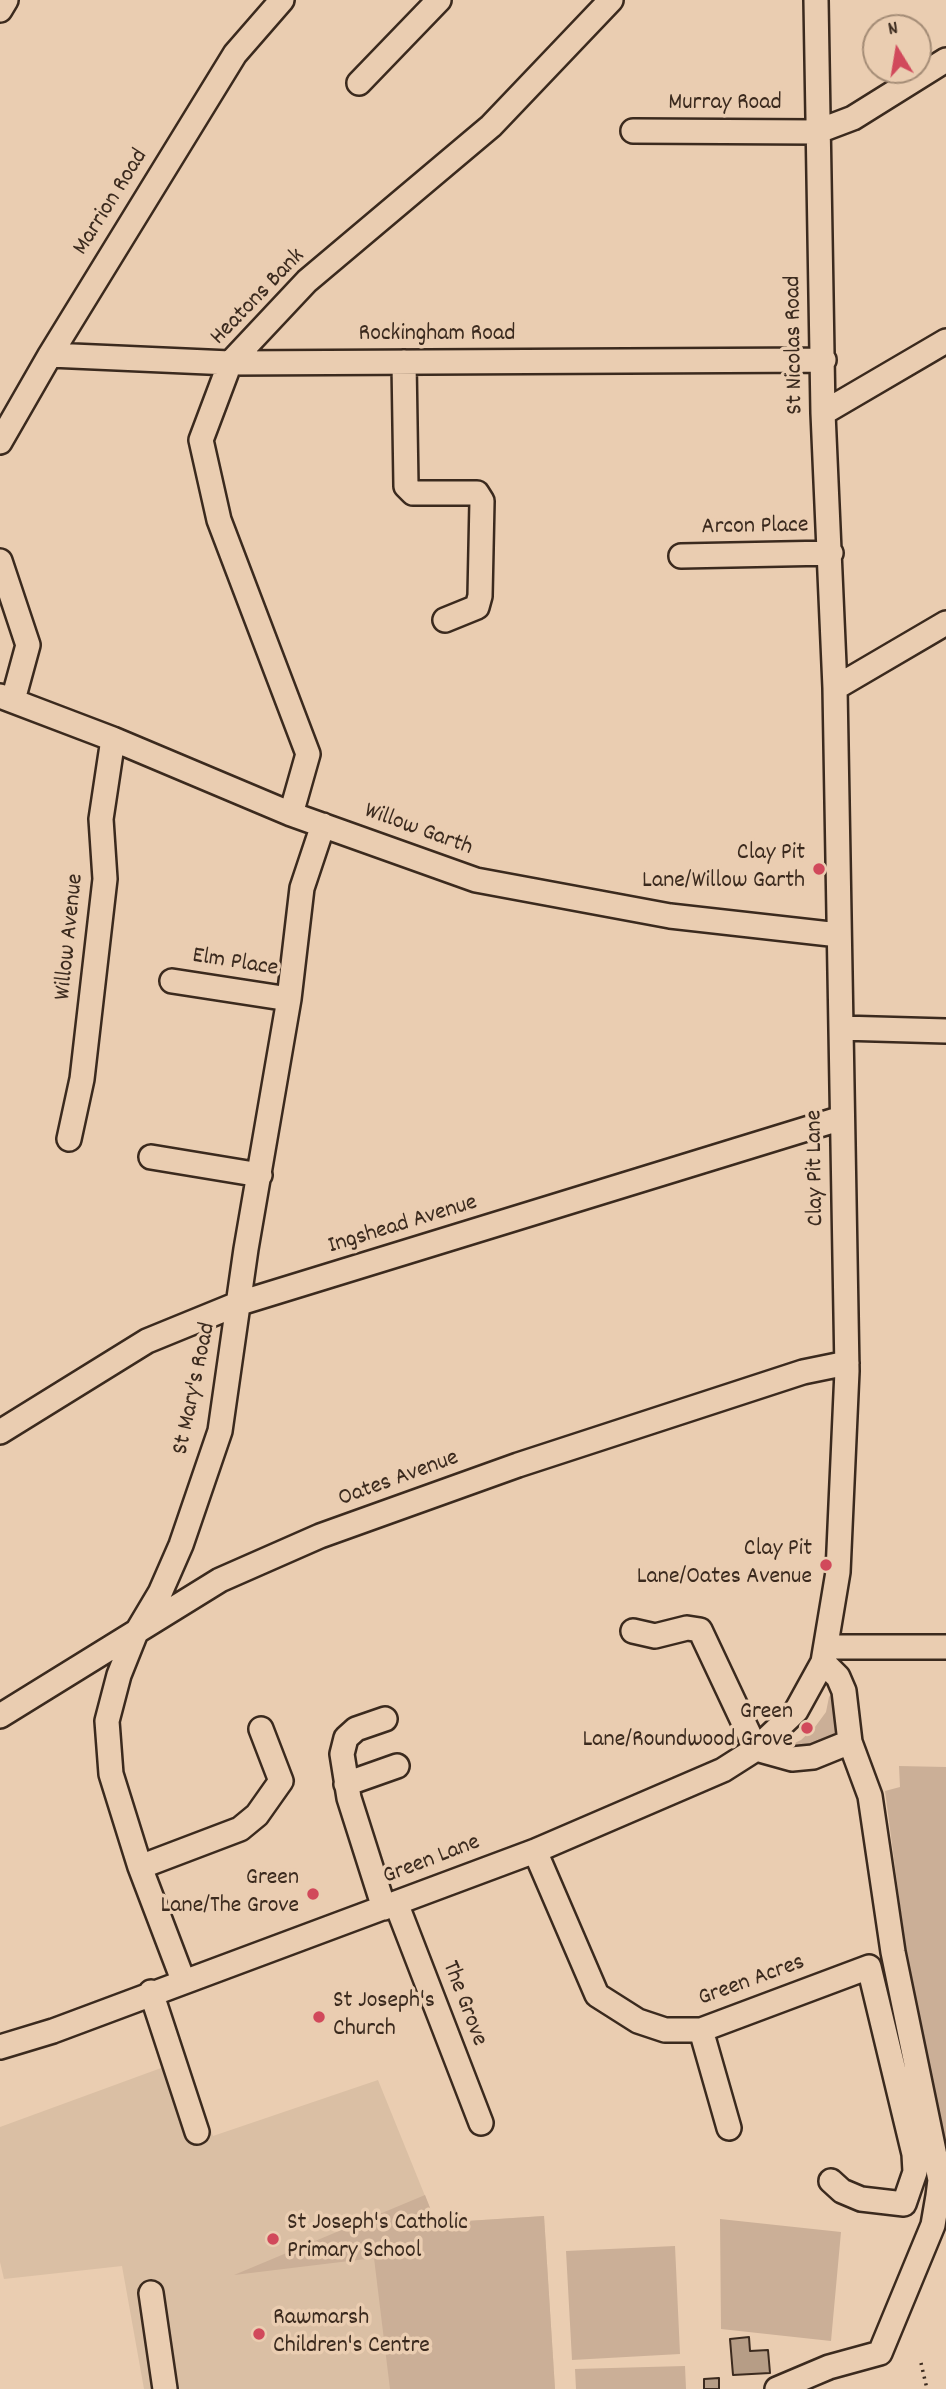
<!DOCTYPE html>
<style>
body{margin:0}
#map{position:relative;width:946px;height:2389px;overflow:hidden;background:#eacdb1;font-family:Dekko,sans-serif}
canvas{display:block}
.north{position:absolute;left:862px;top:14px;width:70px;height:70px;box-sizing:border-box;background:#eacdb1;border:2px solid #a48c76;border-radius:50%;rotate:349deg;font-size:19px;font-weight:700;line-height:28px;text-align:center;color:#3b2a1e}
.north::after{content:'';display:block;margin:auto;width:24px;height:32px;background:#d1495b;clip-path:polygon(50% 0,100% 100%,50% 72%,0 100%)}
</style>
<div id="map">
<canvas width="946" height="2389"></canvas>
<div class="north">N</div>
</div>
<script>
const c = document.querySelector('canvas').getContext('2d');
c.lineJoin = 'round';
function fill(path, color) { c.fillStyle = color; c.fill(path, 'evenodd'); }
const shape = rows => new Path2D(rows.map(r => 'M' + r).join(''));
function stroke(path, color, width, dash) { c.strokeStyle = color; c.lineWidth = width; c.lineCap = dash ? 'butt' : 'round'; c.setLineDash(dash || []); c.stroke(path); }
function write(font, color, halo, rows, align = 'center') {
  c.font = font + ' Dekko,sans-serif'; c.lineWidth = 7; c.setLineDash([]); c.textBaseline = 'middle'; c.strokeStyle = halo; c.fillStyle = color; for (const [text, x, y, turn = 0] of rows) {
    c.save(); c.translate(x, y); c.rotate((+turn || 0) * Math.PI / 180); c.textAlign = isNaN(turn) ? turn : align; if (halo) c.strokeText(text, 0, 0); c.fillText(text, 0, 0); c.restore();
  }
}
fill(shape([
 [183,2060,213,2136,378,2080,436,2223,544,2216,555,2389,144,2389,122,2266,4,2279,0,2262,0,2127]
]), '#dabfa4');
fill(shape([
 [836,1688,839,1729,837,1739,829,1744,780,1750,801,1740,815,1727,826,1712,829,1697],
 [899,1766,946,1767,946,2150,906,1951,885,1791,900,1787],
 [425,2195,436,2223,544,2216,555,2389,390,2389,374,2258,234,2275],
 [720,2219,841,2232,831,2341,721,2329],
 [675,2246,680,2354,572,2360,566,2251],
 [685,2366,686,2389,576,2389,575,2369]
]), '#cbaf97');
const building = shape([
 [749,2337,750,2351,768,2350,770,2373,733,2375,730,2339,749,2337],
 [719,2378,719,2389,704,2389,704,2379,719,2378]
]);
fill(building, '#b69d86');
stroke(building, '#3b2a1e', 2);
const minor = shape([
 [0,10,6,0],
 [359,83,439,0],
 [633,131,816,132,853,118,946,60],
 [50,355,230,363,824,360],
 [404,362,406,486,413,493,477,493,482,501,480,596,477,607,445,620],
 [823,413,946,341],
 [0,442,50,355,235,54,282,0],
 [681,556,831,553],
 [0,561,28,645,13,700],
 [835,688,946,623],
 [0,696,113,739,291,814,476,880,670,916,839,935],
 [291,814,308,754,219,520,201,440,230,363,307,281,491,126,611,0],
 [172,981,289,999],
 [841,1028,946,1031],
 [69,1139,82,1079,105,879,101,819,113,739],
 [151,1157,260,1175],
 [0,1432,147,1341,240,1303,842,1118],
 [633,1631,655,1636,687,1628,700,1630,756,1749,792,1759,813,1757,850,1742,870,1796,893,1952,940,2180,938,2196,933,2225,880,2353,829,2367,777,2389],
 [828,1647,946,1647],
 [823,1662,838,1677,844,1691,850,1742],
 [0,1716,220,1580,320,1536,518,1465,803,1372,847,1363],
 [346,1784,397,1766],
 [535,1851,597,1995,638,2021,665,2030,701,2030,869,1967,914,2154,915,2172,904,2204,861,2199,842,2191,831,2181],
 [140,1867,240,1829,257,1815,281,1781,261,1729],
 [396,1903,481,2123],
 [384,1908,349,1798,342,1754,346,1738,356,1729,385,1719],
 [183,1980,140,1867,111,1774,107,1721,119,1675,135,1635,160,1593,181,1545,220,1431,246,1249,289,999,302,888,323,825],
 [151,1992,197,2132],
 [701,2030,729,2128],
 [0,2047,53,2031,535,1851,723,1770,756,1749,796,1711,823,1662,838,1572,847,1371,835,688,823,413,816,0],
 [151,2293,165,2389]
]);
stroke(minor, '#3b2a1e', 28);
stroke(shape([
 [921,2363,927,2389]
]), '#3b2a1e', 3.5, [2, 5]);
stroke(minor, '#eacdb1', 23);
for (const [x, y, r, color] of [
 [819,869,7,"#d1495b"],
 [826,1565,7,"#d1495b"],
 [807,1728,7,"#d1495b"],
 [313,1894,7,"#d1495b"],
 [319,2017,7,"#d1495b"],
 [273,2239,7,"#d1495b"],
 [259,2334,7,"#d1495b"]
]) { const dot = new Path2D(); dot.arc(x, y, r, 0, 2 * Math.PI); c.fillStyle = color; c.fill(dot); stroke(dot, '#eacdb1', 2.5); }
write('24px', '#3b2a1e', '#eacdb1', [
 ["Murray Road",725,105],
 ["Marrion Road",112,203,-58],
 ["Heatons Bank",259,298,-46],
 ["Rockingham Road",437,336],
 ["St Nicolas Road",796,345,-91],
 ["Arcon Place",755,528,-1],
 ["Willow Garth",418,831,20],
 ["Willow Avenue",71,937,-84],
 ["Elm Place",235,964,9],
 ["Clay Pit Lane",817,1168,-91],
 ["Ingshead Avenue",403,1226,-17],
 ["St Mary's Road",196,1389,-78],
 ["Oates Avenue",399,1480,-20],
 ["Green Lane",432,1861,-21],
 ["Green Acres",752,1982,-20],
 ["The Grove",463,2004,69]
]);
write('24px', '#3b2a1e', '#eacdb1', [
 ["Clay Pit",805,855],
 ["Lane/Willow Garth",805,883],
 ["Clay Pit",812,1551],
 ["Lane/Oates Avenue",812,1579],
 ["Green",793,1714],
 ["Lane/Roundwood Grove",793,1742],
 ["Green",299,1880],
 ["Lane/The Grove",299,1908],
 ["St Joseph's",333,2003,"left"],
 ["Church",333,2031,"left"],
 ["St Joseph's Catholic",287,2225,"left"],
 ["Primary School",287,2253,"left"],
 ["Rawmarsh",273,2320,"left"],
 ["Children's Centre",273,2348,"left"]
], 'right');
</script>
